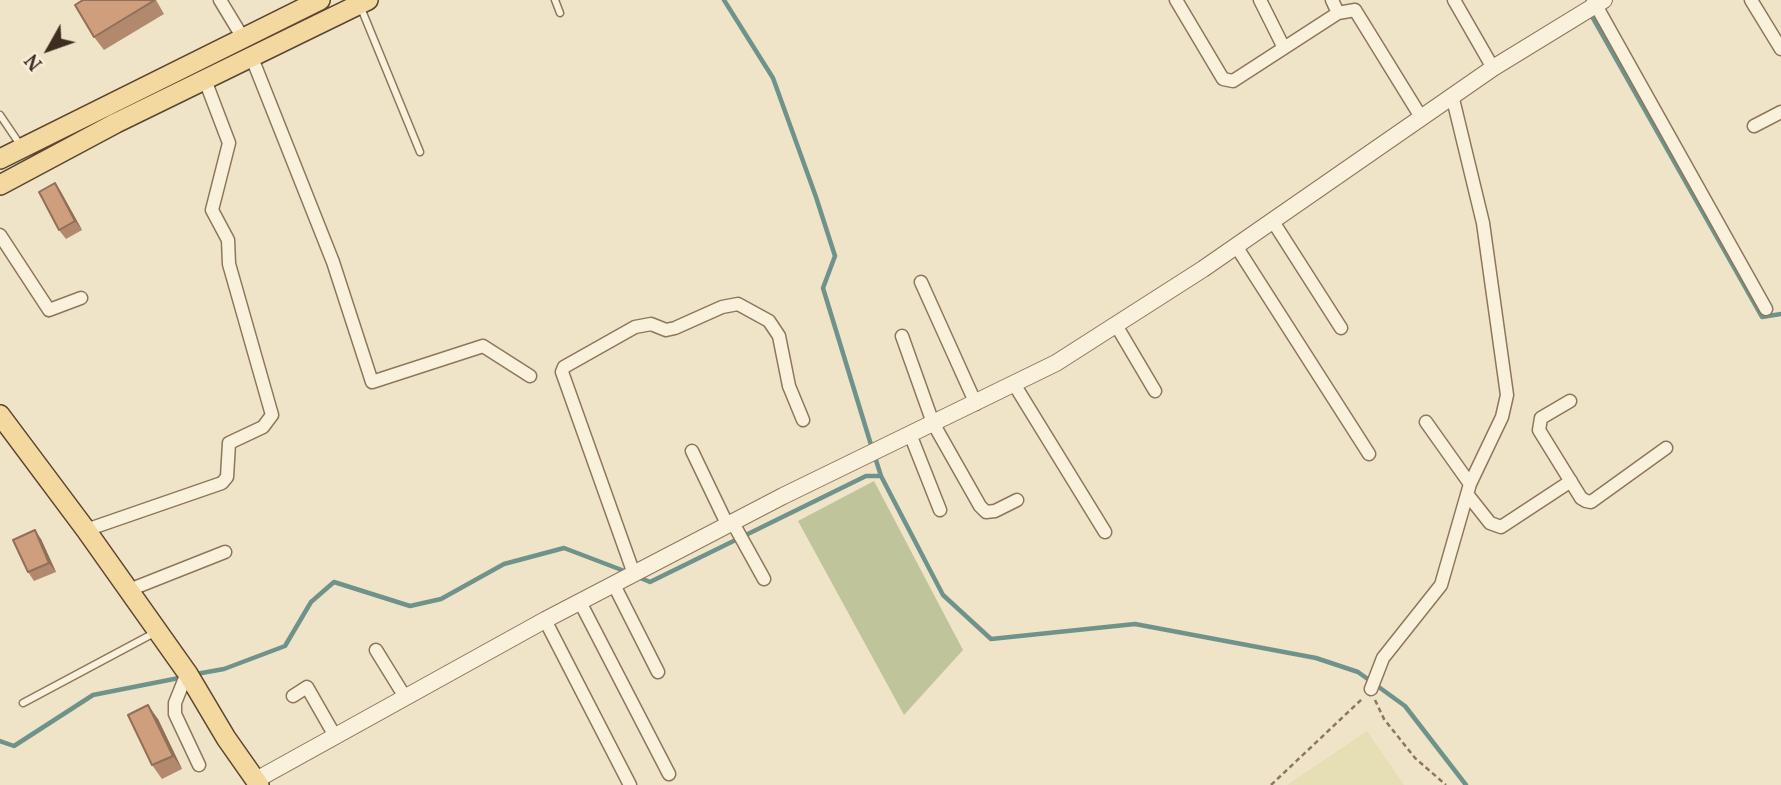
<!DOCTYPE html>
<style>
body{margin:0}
#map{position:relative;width:1781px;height:785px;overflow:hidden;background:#f0e4c8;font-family:"PT Serif",serif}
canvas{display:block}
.north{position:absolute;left:14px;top:14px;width:70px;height:70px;-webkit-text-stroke:5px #f7eed8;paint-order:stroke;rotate:230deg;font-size:19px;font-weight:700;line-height:28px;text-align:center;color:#3d2e20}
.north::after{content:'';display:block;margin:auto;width:24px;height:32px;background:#3d2e20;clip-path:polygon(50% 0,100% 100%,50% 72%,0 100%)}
</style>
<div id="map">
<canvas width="1781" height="785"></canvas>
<div class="north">N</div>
</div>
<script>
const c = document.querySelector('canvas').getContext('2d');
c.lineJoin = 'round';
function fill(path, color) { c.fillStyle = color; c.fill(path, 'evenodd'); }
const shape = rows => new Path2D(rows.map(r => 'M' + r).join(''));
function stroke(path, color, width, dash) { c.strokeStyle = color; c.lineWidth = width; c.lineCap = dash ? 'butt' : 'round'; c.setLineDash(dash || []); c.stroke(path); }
fill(shape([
 [1367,731,1404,785,1287,785]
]), '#e6deb5');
fill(shape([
 [874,481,963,650,904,715,798,521]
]), '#bfc49a');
stroke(shape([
 [724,0,773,78,816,197,835,256,823,288,872,448],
 [1590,13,1762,317,1781,314],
 [875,457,881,476],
 [638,577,650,582,866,476,881,476,943,595,991,639,1135,624,1316,658,1358,672,1405,706,1466,785],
 [196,674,224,669,285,646,311,602,334,582,410,606,441,599,504,564,564,548,627,572],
 [0,741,14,746,93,695,184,677]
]), '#6f938a', 4.5);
const service = shape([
 [555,0,560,13],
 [361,8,420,152],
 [0,115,21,146],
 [23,703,156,632]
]);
const minor = shape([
 [220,0,243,38],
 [1176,0,1223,79,1233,81,1338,13],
 [1260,0,1284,48],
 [1332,0,1338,13,1355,10,1421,117],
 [1454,0,1493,68],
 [1593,0,1766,309],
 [1751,0,1781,49],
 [252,58,333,262,372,382,483,346,530,376],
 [1754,126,1781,112],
 [1272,220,1341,328],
 [0,235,49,310,81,298],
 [1236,246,1369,454],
 [921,282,976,404],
 [1116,325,1155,391],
 [902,336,933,423,980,506,986,512,995,511,1017,500],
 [1014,384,1105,532],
 [1570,401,1541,418,1539,430,1581,498,1586,501,1591,502,1666,448],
 [1426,422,1470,484],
 [910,434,940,510],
 [692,451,728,526],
 [1467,494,1490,523,1501,527,1571,481],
 [733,523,764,579],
 [86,530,222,483,227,477,229,443,263,427,272,415,229,264,228,240,212,210,229,143,205,80],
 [634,574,562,372,564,367,635,327,651,324,666,330,675,328,722,307,738,304,769,321,779,336,789,386,803,420],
 [614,585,658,672],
 [129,590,225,552],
 [580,602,669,774],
 [545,620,630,785],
 [376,650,405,697],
 [187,673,175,703,175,714,199,765],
 [1371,689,1383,658,1441,585,1470,484,1502,417,1507,395,1483,223,1452,95],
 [293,696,307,687,335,736]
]);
const tertiary = shape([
 [256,780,545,620,783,496,1056,363,1203,269,1493,68,1604,0]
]);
const primary = shape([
 [0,159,320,0],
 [0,185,116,123,368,0],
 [0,415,86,530,188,674,226,738,259,785]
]);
stroke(service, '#8d765c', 9);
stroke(minor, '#8d765c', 15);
stroke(tertiary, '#8d765c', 18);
stroke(primary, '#5b4430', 22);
stroke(shape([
 [1375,700,1384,719,1415,758,1446,785],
 [1271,785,1362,699]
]), '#8d765c', 2.5, [5, 3.5]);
stroke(service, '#faf1dc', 6);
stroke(minor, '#faf1dc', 12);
stroke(tertiary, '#faf1dc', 16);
stroke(primary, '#f3d9a0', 19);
fill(shape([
 [156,0,164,14,104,50,94,37],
 [55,183,61,192,82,230,66,239,59,230],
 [41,539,56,572,34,581,28,572],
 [158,719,182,769,162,779,152,765]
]), '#b2896c');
fill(shape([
 [55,183,61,192,82,230,75,221],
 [35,530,41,539,56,572,49,563],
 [148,705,158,719,182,769,173,756]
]), '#916f58');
const building = shape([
 [83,0,155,0,94,37,75,5,83,0],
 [55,183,75,221,59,230,39,192,55,183],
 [35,530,49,563,28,572,13,540,35,530],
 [148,705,173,756,152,765,128,715,148,705]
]);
fill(building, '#cf9f7d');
stroke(building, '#916f58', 2);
</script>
